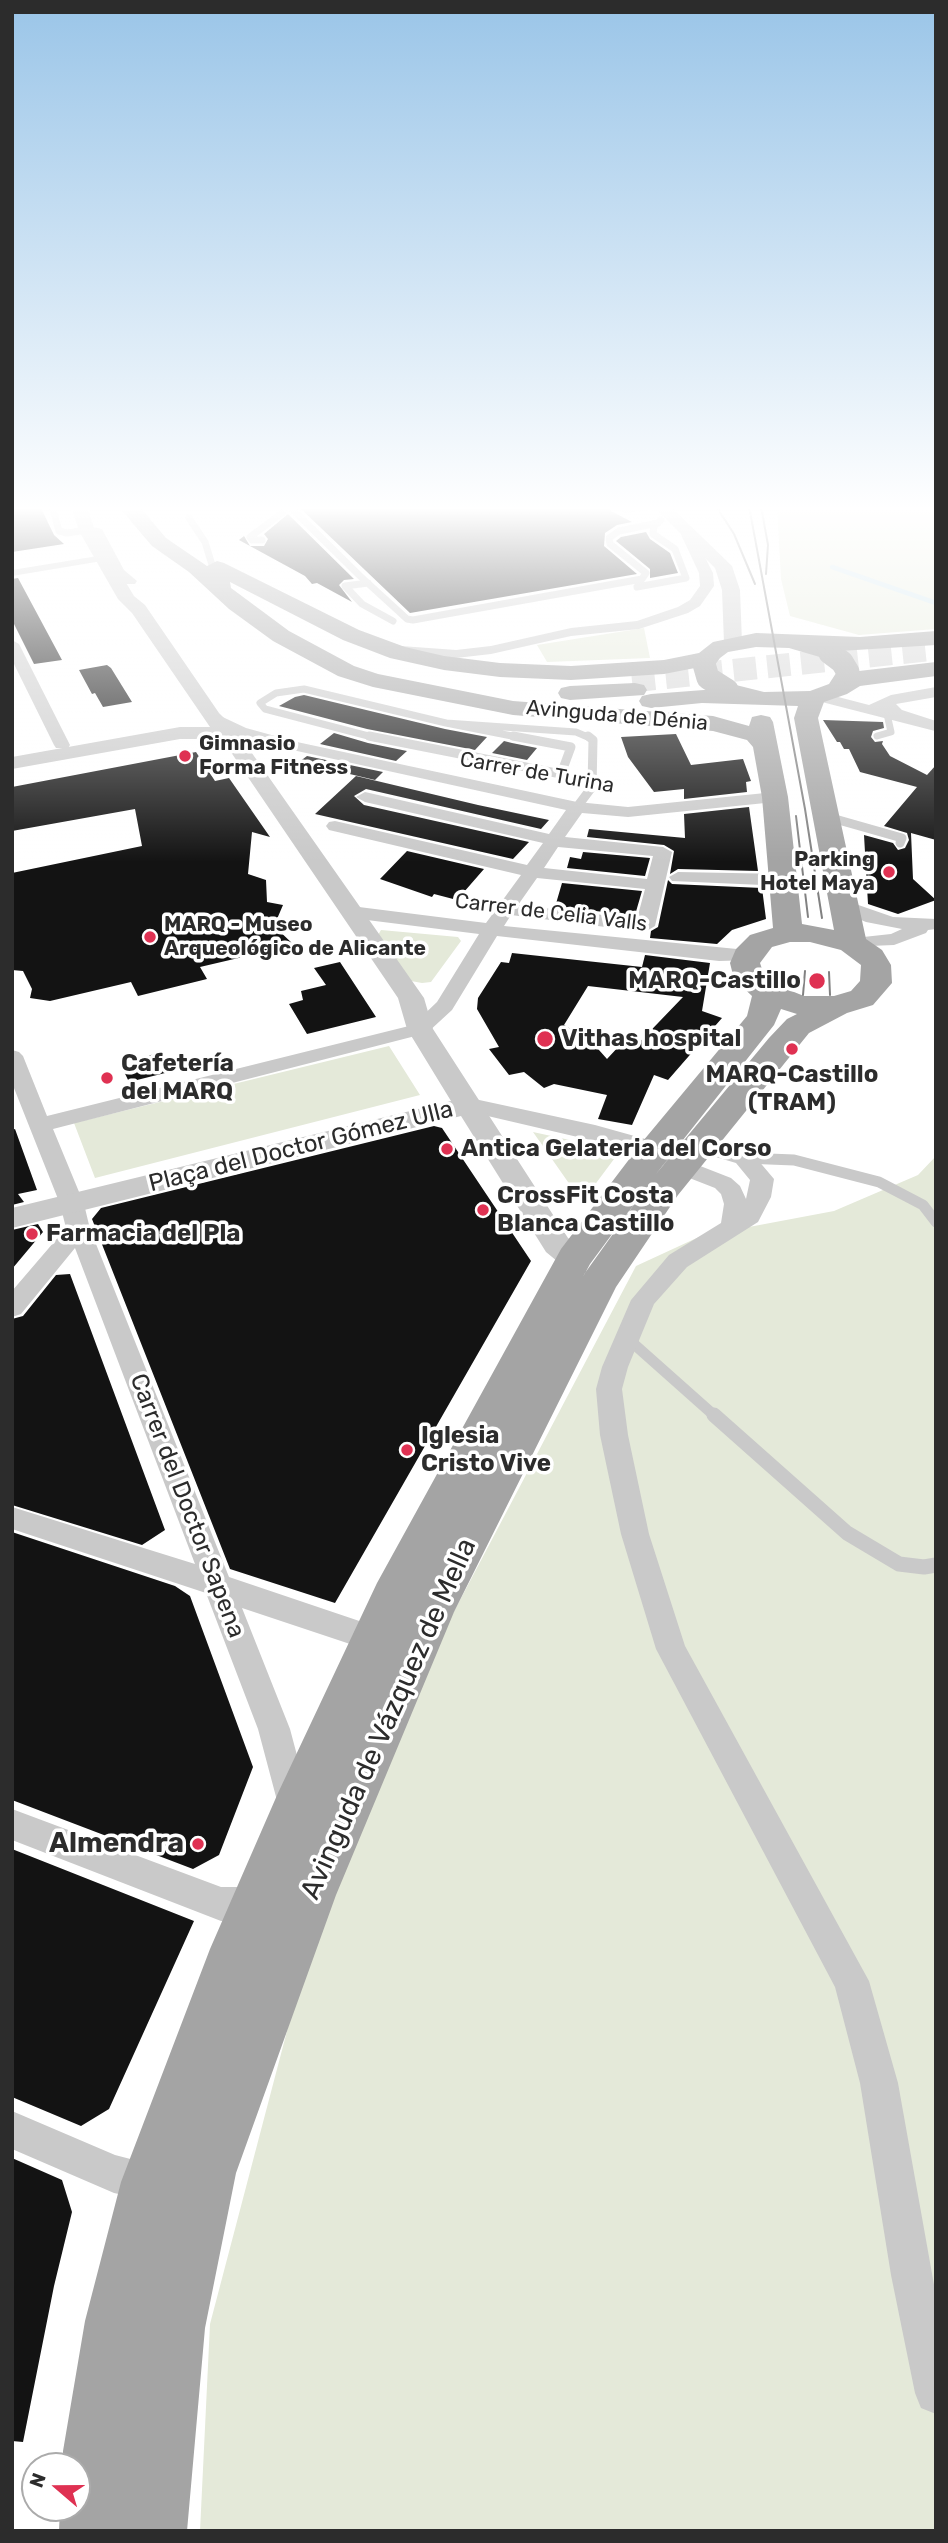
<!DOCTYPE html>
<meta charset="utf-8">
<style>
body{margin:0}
#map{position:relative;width:948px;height:2543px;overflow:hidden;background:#fff;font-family:Rubik,sans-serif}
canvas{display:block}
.frame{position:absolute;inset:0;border:14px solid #2c2c2c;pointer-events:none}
.north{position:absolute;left:21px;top:2452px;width:70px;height:70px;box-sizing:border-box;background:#fff;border:2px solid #ababab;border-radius:50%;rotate:290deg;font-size:19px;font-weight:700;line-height:28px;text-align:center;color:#2c2c2c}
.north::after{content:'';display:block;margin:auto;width:24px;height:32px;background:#df3152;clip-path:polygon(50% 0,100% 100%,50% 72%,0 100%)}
</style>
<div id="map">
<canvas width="948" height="2543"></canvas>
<div class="frame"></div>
<div class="north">N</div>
</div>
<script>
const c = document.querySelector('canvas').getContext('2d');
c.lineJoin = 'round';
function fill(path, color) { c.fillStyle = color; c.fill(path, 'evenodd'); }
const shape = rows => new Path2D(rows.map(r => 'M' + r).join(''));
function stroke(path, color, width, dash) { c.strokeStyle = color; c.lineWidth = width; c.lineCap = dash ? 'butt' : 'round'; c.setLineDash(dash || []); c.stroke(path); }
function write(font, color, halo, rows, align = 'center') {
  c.font = font + ' Rubik,sans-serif'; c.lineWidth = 7; c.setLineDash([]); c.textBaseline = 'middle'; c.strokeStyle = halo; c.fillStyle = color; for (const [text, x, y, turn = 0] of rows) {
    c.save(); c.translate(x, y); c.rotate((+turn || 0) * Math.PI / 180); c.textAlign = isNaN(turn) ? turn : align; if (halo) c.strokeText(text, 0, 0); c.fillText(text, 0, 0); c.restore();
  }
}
fill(shape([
 [777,506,936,506,936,629,859,635,790,616,781,579],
 [644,628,650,658,547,662,537,645],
 [381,930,458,937,461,941,431,982,422,983,411,981,378,935],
 [389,1046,420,1095,95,1178,74,1123],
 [533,1132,620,1151,582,1202],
 [936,1156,936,2531,200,2531,210,2324,307,1955,439,1640,636,1266,701,1236,834,1211,918,1175]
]), '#e4e9d9');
stroke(shape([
 [832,567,936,603]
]), '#c5dfe9', 4.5);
fill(shape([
 [40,506,54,535,64,544,12,552,12,510],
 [298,506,608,506,611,511,632,522,617,525,605,533,604,546,637,574,410,613],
 [288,514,354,579,344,580,339,585,352,602,317,583,312,584,305,576,239,540,244,536,250,546,264,546,268,539,264,534],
 [646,532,650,539,670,553,678,573,650,578,650,569,616,541,621,537],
 [18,578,62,660,34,664,12,620,12,579],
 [107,665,111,668,132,702,103,707,95,693,92,694,79,670],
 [304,695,445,729,487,737,475,750,367,729,279,706,295,697],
 [823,720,883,722,884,728,873,731,871,737,875,742,883,741,882,744,890,756,927,775,936,765,936,840,911,833,913,879,936,900,898,914,868,904,864,835,893,843,898,850,905,848,909,840,907,833,884,826,917,787,860,772,849,749,844,749,840,742,837,742],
 [334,733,368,743,407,751,396,761,320,744],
 [676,734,691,765,743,759,751,781,746,782,747,792,684,799,684,789,654,792,628,757,621,737],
 [504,741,512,743,537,748,527,760,492,753],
 [196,752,215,781,229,778,270,837,252,832,248,874,266,880,267,902,283,905,274,926,294,945,200,967,207,979,138,996,131,982,50,1001,30,998,32,989,23,971,12,970,12,873,142,846,135,809,12,831,12,787],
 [307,756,383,772,375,780,299,762],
 [356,776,478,805,549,820,541,829,366,789,354,796,364,805,529,842,513,859,315,814],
 [749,807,758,871,678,869,670,874,674,851,664,845,587,837,589,829,685,838,684,814],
 [407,851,484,869,457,900,434,894,432,897,380,879],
 [583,852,650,858,645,876,567,868,570,857,581,859],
 [668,880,672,884,762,888,766,919,732,930,717,944,650,938,651,931,658,927],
 [562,883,642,891,635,915,555,907],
 [512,953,642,967,645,955,710,963,702,1011,722,1018,668,1080,654,1075,632,1125,598,1119,607,1095,554,1084,544,1088,524,1072,509,1075,489,1049,499,1047,477,1009,478,998,501,962,509,963],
 [588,986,683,997,633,1049,620,1045,607,1059,591,1041,564,1025],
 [340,962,376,1017,307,1034,289,1004,303,1000,301,991,326,985,314,968],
 [155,1054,165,1073,129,1082,120,1063],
 [434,1126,442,1128,531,1261,335,1603,230,1569,92,1219,101,1208],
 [15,1129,37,1190,18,1194,24,1202,12,1205,12,1130],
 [38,1224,43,1232,12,1269,12,1230],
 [70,1274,165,1530,142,1545,12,1505,12,1319,23,1316,56,1275],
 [12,1532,175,1586,190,1596,253,1767,219,1855,193,1869,12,1800],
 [12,1849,194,1921,109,2109,81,2126,12,2097],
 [12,2158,62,2180,72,2212,54,2286,23,2442,12,2441]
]), '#131313');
stroke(shape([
 [632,681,936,649]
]), '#d5d5d5', 23, [23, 11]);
stroke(shape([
 [52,506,59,531,67,533,87,530],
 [289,506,360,576,407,619,413,620,642,579,646,573,610,544,609,538,619,531,658,523],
 [615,506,626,509,660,506],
 [189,518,205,542,212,565],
 [262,540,252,540,250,537,282,513],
 [368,583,345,586,362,604,393,621],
 [637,587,686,578,675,549,653,534,654,526,661,520],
 [446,723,576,732,590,738],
 [446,723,522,738],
 [877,736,891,732,887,714],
 [376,738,265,709,260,703,276,693,304,689,446,723]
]), '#c9c9c9', 7);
stroke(shape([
 [369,736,561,774,571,747,513,736],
 [577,807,592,787,593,740,588,736],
 [828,817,902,838,900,843]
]), '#c9c9c9', 9);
stroke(shape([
 [744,1158,794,1160,879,1182,923,1205,936,1222],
 [626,1337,716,1417]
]), '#c9c9c9', 11);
stroke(shape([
 [714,1415,847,1533,899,1564,924,1567,936,1565]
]), '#c9c9c9', 15);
fill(shape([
 [104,555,108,556,108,560,12,576,12,570,104,555]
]), '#c9c9c9');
fill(shape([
 [683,522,689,526,713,573,714,586,700,606,688,613,639,629,571,636,491,654,456,658,401,654,394,650,401,646,456,650,491,646,571,628,637,621,678,607,690,600,700,586,699,573,677,526,683,522],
 [87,526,102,529,124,570,137,581,135,584,125,584,114,575,92,535,81,530,87,526],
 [12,640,19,644,70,745,68,748,56,748,54,745,12,660,12,640],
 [936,687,936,697,896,704,902,710,936,721,935,731,814,700,811,697,819,692,869,705,891,695,936,687],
 [212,712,246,728,297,742,577,802,628,807,775,792,784,797,775,802,628,817,582,813,565,837,663,847,672,852,655,926,645,932,511,915,504,926,747,950,757,956,754,960,719,961,497,936,452,1010,427,1033,53,1129,84,1204,90,1229,229,1577,383,1629,393,1636,397,1645,393,1654,382,1658,362,1648,242,1608,290,1729,311,1808,307,1819,295,1823,283,1819,279,1808,258,1729,206,1593,12,1529,12,1507,195,1564,75,1248,21,1314,12,1317,12,1291,66,1228,60,1204,12,1083,12,1050,19,1052,23,1056,47,1116,413,1025,437,1002,479,934,351,918,344,916,342,912,344,908,351,906,486,923,521,875,329,830,326,826,329,822,335,821,527,865,543,843,365,802,356,797,365,792,549,834,566,810,288,749,234,734,206,720,204,717,212,712],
 [558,847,653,856,647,879,544,868,558,847],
 [537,878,645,889,637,919,518,905,537,878],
 [678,872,785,874,794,880,785,886,672,881,669,877,678,872],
 [844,900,893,917,936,919,936,929,928,930,926,933,894,945,845,947,842,943,845,939,891,934,902,929,866,922,837,910,835,906,844,900],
 [470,1098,595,1125,656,1142,700,1138,708,1140,752,1153,774,1179,771,1197,758,1222,687,1267,654,1304,628,1367,622,1389,628,1435,649,1534,685,1646,869,1981,898,2083,936,2296,936,2414,921,2408,915,2393,891,2275,860,2083,835,1987,656,1649,621,1534,600,1435,596,1389,602,1367,631,1300,669,1255,721,1223,724,1204,721,1194,715,1188,674,1172,661,1163,659,1156,462,1110,459,1105,462,1100,470,1098],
 [699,1152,736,1163,750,1180,746,1199,740,1186,731,1178,690,1162,679,1154,699,1152],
 [12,1809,221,1887,263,1887,275,1892,280,1904,275,1916,263,1921,221,1921,12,1840,12,1809],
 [12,2111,115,2155,165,2168,170,2182,165,2196,151,2201,114,2193,12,2149,12,2111]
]), '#c9c9c9');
fill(shape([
 [71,506,87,506,95,531,134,596,145,605,219,713,235,729,424,998,433,1029,568,1238,585,1250,590,1258,585,1266,574,1269,563,1266,546,1252,461,1116,12,1228,12,1208,451,1101,407,1029,398,998,222,739,180,739,12,769,12,757,180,727,210,727,132,613,118,599,79,531,71,506],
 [653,506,670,506,732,566,740,590,742,643,740,647,726,647,724,643,722,590,715,568,653,506]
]), '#c9c9c9');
fill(shape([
 [118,506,139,506,166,538,207,566,217,561,224,563,359,630,405,647,444,656,500,663,571,666,664,660,699,653,713,642,756,633,860,637,936,631,936,645,840,651,842,653,838,658,830,660,789,648,756,647,728,652,720,658,712,669,704,671,695,668,664,674,571,680,500,677,444,670,390,658,343,640,230,582,231,588,289,631,354,666,378,674,513,701,713,716,749,726,752,717,761,715,770,717,773,722,788,797,802,924,834,930,794,718,798,706,702,703,651,708,642,706,639,701,642,696,651,694,717,689,719,685,728,683,764,692,810,691,829,684,840,667,848,665,856,667,859,671,936,662,936,676,860,686,847,694,824,702,818,718,866,939,882,950,891,965,892,983,873,1005,847,1013,809,1033,678,1195,616,1287,454,1612,336,1895,236,2173,205,2328,187,2531,59,2531,60,2508,77,2508,77,2466,63,2466,63,2451,85,2321,121,2182,210,1949,278,1793,377,1583,561,1249,643,1141,747,1016,752,996,734,979,730,963,736,949,750,935,773,928,762,797,753,747,747,740,713,731,513,715,373,687,338,676,273,641,229,609,189,572,152,546,118,506],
 [790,942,810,942,841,950,861,965,860,981,851,991,834,996,804,996,779,986,764,975,760,963,772,947,790,942],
 [781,1009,797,1014,787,1019,769,1038,656,1174,774,1025,781,1009],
 [638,1199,585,1273,583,1277,590,1264,638,1199],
 [635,683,644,685,647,690,644,695,570,700,561,698,558,693,561,688,570,686,635,683]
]), '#a4a4a4');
stroke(shape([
 [716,506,734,534,755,584],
 [749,506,805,809,822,918],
 [761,506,768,545,766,574],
 [796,816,808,917],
 [829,972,830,995],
 [803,995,805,971]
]), '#818181', 2);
stroke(shape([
 [830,653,842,662,848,672],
 [704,664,708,678,727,690]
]), '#a4a4a4', 23);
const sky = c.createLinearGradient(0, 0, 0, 862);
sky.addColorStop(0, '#9ac5e8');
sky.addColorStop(0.59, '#fff');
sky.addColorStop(1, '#ffffff00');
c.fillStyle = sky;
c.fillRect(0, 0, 948, 862);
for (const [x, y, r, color] of [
 [185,756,7,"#df3152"],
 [889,872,7,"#df3152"],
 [150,937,7,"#df3152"],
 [817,981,9,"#df3152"],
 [545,1039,9,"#df3152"],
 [792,1049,7,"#df3152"],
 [107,1078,7,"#df3152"],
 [447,1149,7,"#df3152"],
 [483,1210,7,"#df3152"],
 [32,1234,7,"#df3152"],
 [407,1450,7,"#df3152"],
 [198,1844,7,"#df3152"]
]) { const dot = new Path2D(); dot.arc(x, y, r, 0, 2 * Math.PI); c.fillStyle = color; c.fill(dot); stroke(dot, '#fff', 2.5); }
write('21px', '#2c2c2c', '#fff', [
 ["Avinguda de Dénia",617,716,5],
 ["Carrer de Turina",537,773,10],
 ["Carrer de Celia Valls",551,913,7]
]);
write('bold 21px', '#2c2c2c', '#fff', [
 ["Gimnasio",199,744],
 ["Forma Fitness",199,768],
 ["Parking",875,860,"right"],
 ["Hotel Maya",875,884,"right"],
 ["MARQ - Museo",164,925],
 ["Arqueológico de Alicante",164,949]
], 'left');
write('bold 24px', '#2c2c2c', '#fff', [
 ["MARQ-Castillo",801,981,"right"],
 ["Vithas hospital",561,1039],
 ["Cafetería",121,1064],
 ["del MARQ",121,1092],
 ["MARQ-Castillo",792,1075,"center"],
 ["(TRAM)",792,1103,"center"],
 ["Antica Gelateria del Corso",461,1149],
 ["CrossFit Costa",497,1196],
 ["Blanca Castillo",497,1224],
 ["Farmacia del Pla",46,1234],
 ["Iglesia",421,1436],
 ["Cristo Vive",421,1464]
], 'left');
write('24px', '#2c2c2c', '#fff', [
 ["Plaça del Doctor Gómez Ulla",301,1147,-14],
 ["Carrer del Doctor Sapena",187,1506,69]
]);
write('28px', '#2c2c2c', '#fff', [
 ["Avinguda de Vázquez de Mella",389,1719,-66]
]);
write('bold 28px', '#2c2c2c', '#fff', [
 ["Almendra",184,1844]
], 'right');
</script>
